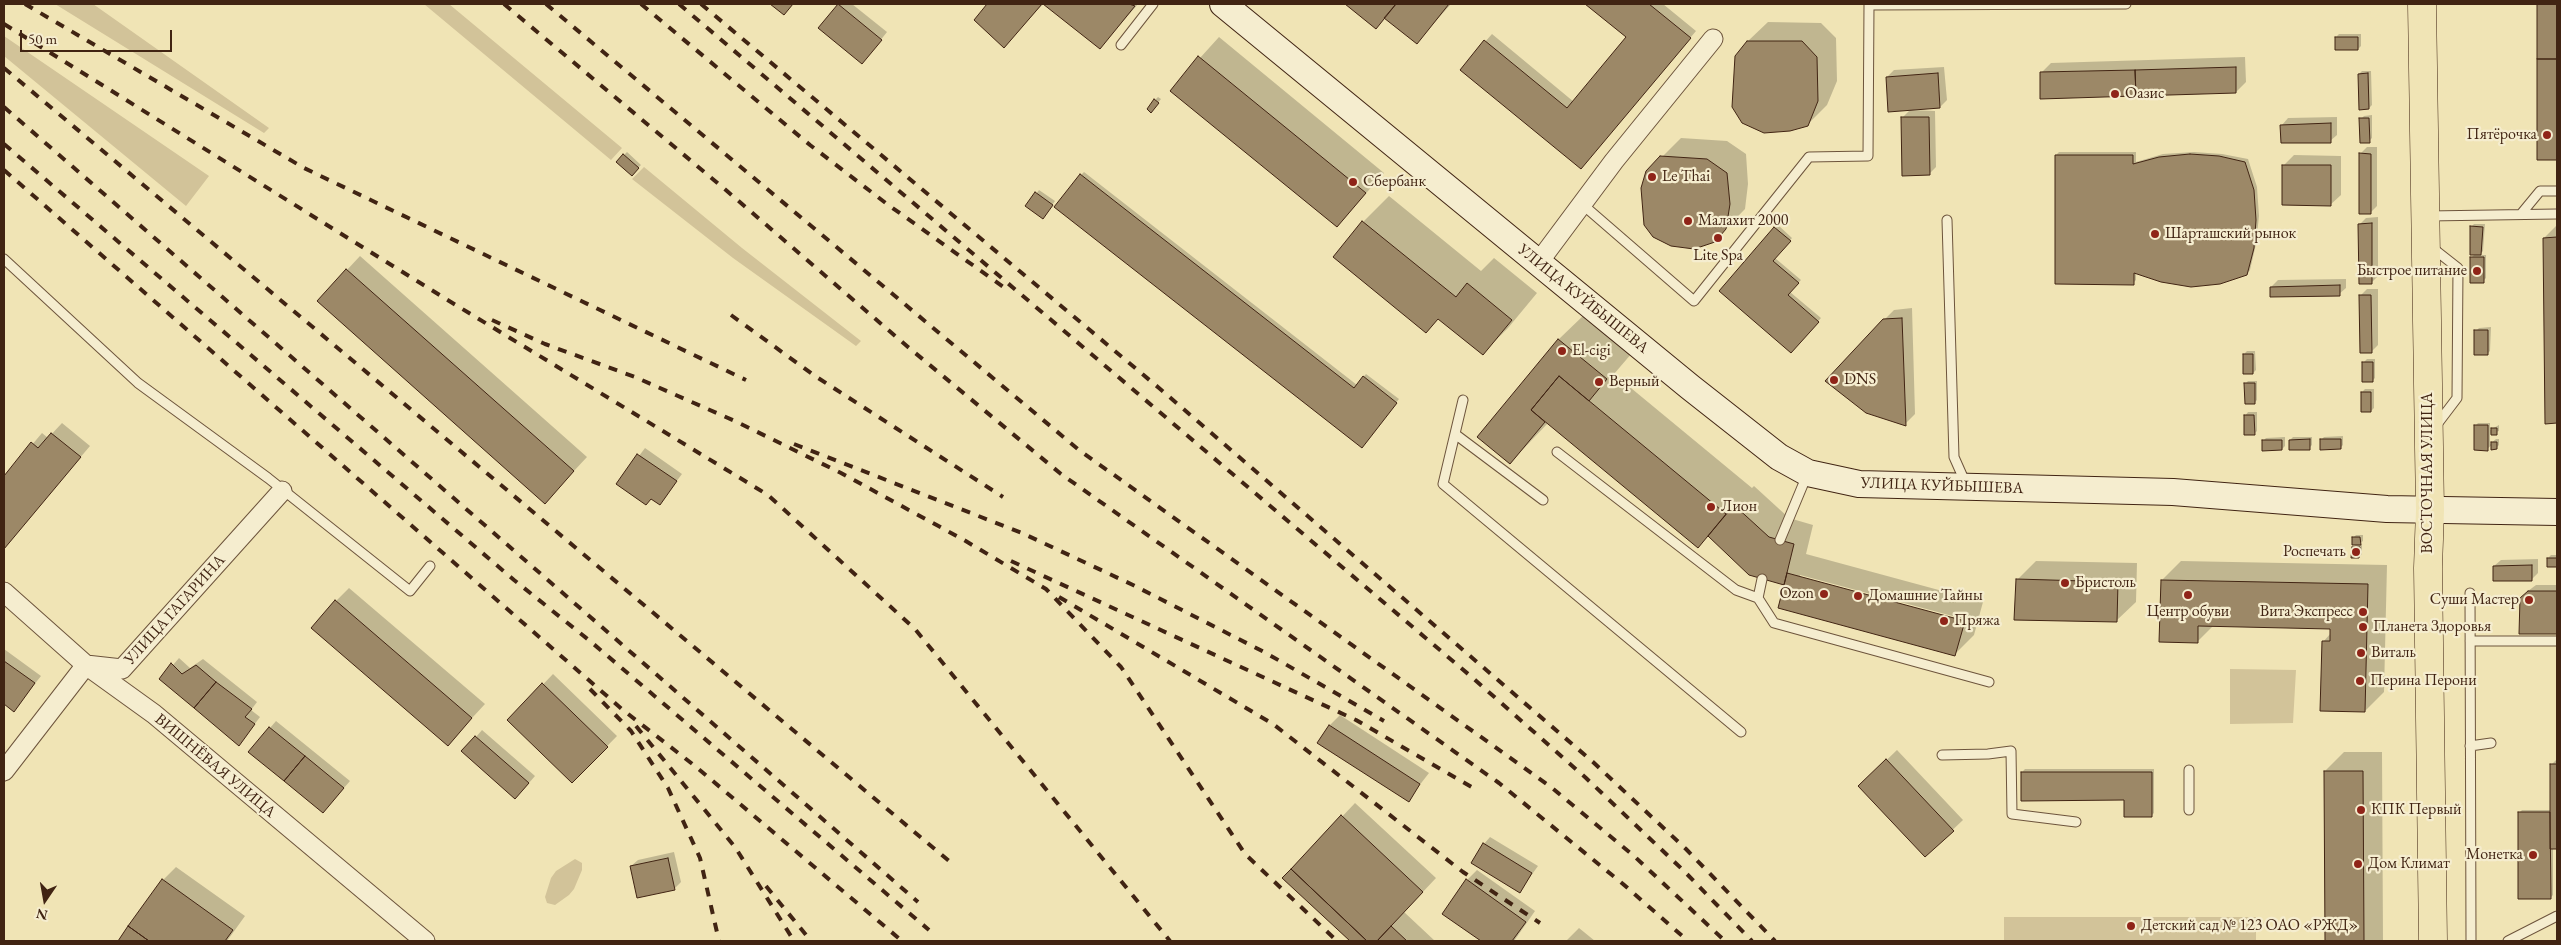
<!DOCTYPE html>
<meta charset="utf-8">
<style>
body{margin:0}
#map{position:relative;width:2561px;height:945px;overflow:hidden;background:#f0e4b5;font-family:"EB Garamond",serif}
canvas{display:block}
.frame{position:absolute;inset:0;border:5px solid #412413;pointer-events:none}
.north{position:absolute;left:20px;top:875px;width:50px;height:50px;-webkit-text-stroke:4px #f5edcf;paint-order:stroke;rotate:192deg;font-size:14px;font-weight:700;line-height:20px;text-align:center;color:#412413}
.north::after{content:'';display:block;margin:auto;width:18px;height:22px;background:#412413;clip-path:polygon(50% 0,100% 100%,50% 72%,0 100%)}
.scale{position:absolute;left:20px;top:30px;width:152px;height:22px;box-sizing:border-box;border:2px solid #412413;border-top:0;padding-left:6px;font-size:15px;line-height:18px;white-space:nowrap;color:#412413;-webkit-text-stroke:4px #f5edcf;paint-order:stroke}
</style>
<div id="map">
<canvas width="2561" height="945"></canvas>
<div class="frame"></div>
<div class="north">N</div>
<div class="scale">50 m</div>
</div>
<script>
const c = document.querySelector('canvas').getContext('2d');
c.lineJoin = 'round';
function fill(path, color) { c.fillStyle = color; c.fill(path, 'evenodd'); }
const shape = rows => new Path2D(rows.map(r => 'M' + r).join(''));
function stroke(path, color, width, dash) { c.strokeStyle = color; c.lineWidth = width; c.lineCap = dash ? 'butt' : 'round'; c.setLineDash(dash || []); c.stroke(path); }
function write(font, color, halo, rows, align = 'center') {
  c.font = font + ' "EB Garamond",serif'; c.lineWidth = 4.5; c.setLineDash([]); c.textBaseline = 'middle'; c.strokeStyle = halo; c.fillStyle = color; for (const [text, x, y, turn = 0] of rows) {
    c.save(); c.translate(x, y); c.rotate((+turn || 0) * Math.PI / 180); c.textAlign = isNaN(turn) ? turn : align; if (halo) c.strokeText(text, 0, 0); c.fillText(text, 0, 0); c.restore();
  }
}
fill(shape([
 [55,4,93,4,269,128,264,133],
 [424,4,449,4,622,148,611,160],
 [4,36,209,176,186,206,4,56],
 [644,167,742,248,861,341,856,346,733,258,632,179],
 [2230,669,2296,670,2293,723,2230,724],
 [575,859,582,863,582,870,574,889,569,895,555,905,547,903,545,897,551,878,556,871],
 [2004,917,2256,917,2256,941,2004,941]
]), '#d2c399');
fill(shape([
 [840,4,852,4,887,32,868,56,820,28],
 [989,4,1043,4,1004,46,976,20],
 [1045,4,1138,4,1100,48],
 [1347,4,1451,4,1417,42,1386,17,1376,27],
 [1587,4,1663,4,1696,31,1587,161,1461,69,1492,34,1574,102,1628,37],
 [2538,4,2557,4,2557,159,2538,159],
 [1768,22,1821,23,1836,38,1837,81,1827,105,1808,124,1748,41],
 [2339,34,2361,34,2361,46,2358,49,2336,37],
 [1219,37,1384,173,1337,226,1171,90],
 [2245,57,2246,82,2236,92,2041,73,2051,63],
 [1944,67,1947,100,1940,107,1890,111,1887,77,1894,70],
 [2362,71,2371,71,2372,105,2369,108,2359,74],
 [1158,97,1161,99,1154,108,1155,100],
 [1910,110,1935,111,1936,167,1929,174,1902,118],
 [2372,115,2372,138,2369,141,2361,119,2364,116],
 [2337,117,2337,135,2330,141,2282,125,2288,118],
 [1681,138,1727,141,1746,154,1748,184,1745,209,1714,241,1647,172],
 [2367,147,2377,147,2377,206,2370,213,2360,154],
 [627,152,641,165,632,174,617,162],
 [2059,152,2136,152,2136,162,2163,154,2194,152,2222,154,2248,159,2257,187,2259,216,2256,244,2250,270,2247,274,2136,272,2136,280,2133,283,2056,155],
 [2294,155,2341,156,2341,195,2330,205,2284,165],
 [1084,172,1357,385,1366,374,1399,399,1364,443,1081,175],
 [1039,190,1055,201,1046,214,1027,206],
 [1389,196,1481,271,1494,258,1537,293,1508,328,1483,353,1439,318,1426,331,1335,256,1363,222],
 [2378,217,2378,276,2372,282,2360,224,2366,218],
 [2474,224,2485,224,2483,251,2479,255,2486,255,2486,278,2483,281,2471,258,2475,254,2471,227],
 [1778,225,1792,238,1775,258,1801,280,1790,292,1821,318,1794,349,1720,291],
 [2557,225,2557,422,2546,422,2544,238],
 [360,256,587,457,545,502,318,301],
 [2346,279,2346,288,2339,294,2271,287,2278,280],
 [2367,289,2378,289,2378,345,2372,351,2360,296],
 [1912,308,1915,414,1905,424,1884,320,1894,310],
 [1585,314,1632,353,1614,374,1752,488,1754,486,1789,518,1813,525,1806,554,1983,602,1974,635,1955,654,1786,584,1709,535,1698,546,1548,423,1510,463,1479,437,1559,339],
 [1800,575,1971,621,1971,624,1800,578],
 [2491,327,2490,351,2487,354,2476,331,2479,328],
 [2247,351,2255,351,2256,370,2253,373,2244,354],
 [2367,359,2375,359,2375,378,2372,381,2364,362],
 [2248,381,2257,381,2257,400,2254,403,2245,384],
 [2365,389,2374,389,2374,408,2371,411,2362,392],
 [2248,412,2257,412,2257,431,2254,434,2245,416],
 [62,423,90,446,4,547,4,478,42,433,48,438],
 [2478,423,2490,423,2490,430,2499,425,2499,431,2490,434,2490,444,2496,439,2499,439,2499,445,2496,448,2493,444,2487,449,2475,426],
 [2343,436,2343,445,2340,448,2321,440,2324,437],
 [2285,437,2285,446,2282,449,2263,441,2266,438],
 [2293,437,2312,437,2312,445,2309,448,2290,440],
 [645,448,682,474,660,503,618,484],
 [2356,535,2363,535,2363,541,2359,544,2362,545,2362,554,2359,557,2353,547,2357,544,2353,538],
 [2551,555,2557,555,2557,566,2548,566,2548,558],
 [2538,559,2538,573,2531,580,2494,566,2501,560],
 [2036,561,2137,563,2136,602,2116,621,2017,580],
 [2181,561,2387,565,2384,692,2365,711,2323,642,2331,633,2331,628,2214,625,2197,642,2162,580],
 [2536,585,2557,585,2557,633,2521,632,2528,591],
 [349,588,485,704,448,744,336,601],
 [4,649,41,676,14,710,4,702],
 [179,658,190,668,203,659,257,702,251,710,260,717,239,745,161,679],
 [553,674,617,736,572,782,509,720],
 [1340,715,1429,773,1408,800,1330,725],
 [276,721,350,781,323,812,270,728],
 [482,730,535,776,522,791,476,737],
 [1897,750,1963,820,1925,856,1870,776],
 [2344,752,2382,752,2383,941,2326,941,2325,771],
 [2557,759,2557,848,2553,848,2553,895,2550,898,2519,813,2522,810,2552,810,2551,765],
 [2025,769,2154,769,2154,813,2151,816,2125,799,2022,772],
 [1355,803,1436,878,1404,912,1435,941,1352,941,1284,878],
 [1490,837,1538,866,1520,891,1484,844],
 [674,852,681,882,674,889,631,866,638,860],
 [176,867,245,916,227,941,119,941,163,880],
 [1477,870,1535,911,1514,941,1483,941,1444,913,1467,880],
 [1579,928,1595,941,1566,941]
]), '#0003');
const building = shape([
 [770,4,793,4,784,15,770,4],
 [838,4,882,40,862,64,818,28,838,4],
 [987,4,1042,4,1004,48,974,20,987,4],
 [1043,4,1129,4,1135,6,1100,49,1043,4],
 [1345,4,1396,4,1376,29,1345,4],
 [1396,4,1449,4,1417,44,1384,18,1396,4],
 [1585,4,1649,4,1691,38,1581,169,1460,70,1484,40,1567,108,1626,37,1585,4],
 [2537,4,2557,4,2557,59,2537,59,2537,4],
 [2335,37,2358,37,2358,50,2335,50,2335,37],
 [1747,41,1802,41,1817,57,1818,101,1808,126,1790,131,1764,133,1742,123,1732,107,1735,56,1747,41],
 [1198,56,1366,193,1337,227,1170,91,1198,56],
 [2537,59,2557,59,2557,160,2537,160,2537,59],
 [2236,67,2236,93,2136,96,2135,70,2236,67],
 [2135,70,2136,96,2040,99,2040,72,2135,70],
 [1938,73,1940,108,1888,112,1886,77,1938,73],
 [2368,73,2369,109,2359,110,2358,74,2368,73],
 [1154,99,1159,103,1151,113,1147,109,1154,99],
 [1901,117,1929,117,1930,175,1902,176,1901,117],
 [2359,118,2369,118,2370,143,2360,143,2359,118],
 [2331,123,2331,143,2281,143,2280,125,2331,123],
 [2359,153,2371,154,2371,214,2359,214,2359,153],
 [623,154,639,168,632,176,616,162,623,154],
 [2190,154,2219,156,2245,162,2254,190,2256,220,2254,248,2247,275,2220,284,2191,287,2161,282,2134,273,2134,285,2055,284,2055,155,2133,155,2133,164,2159,157,2190,154],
 [1660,156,1707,159,1727,173,1730,204,1726,229,1715,242,1694,249,1671,246,1653,237,1644,225,1641,188,1646,171,1660,156],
 [2282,165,2331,165,2331,206,2282,205,2282,165],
 [1080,174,1354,388,1363,376,1397,403,1362,448,1054,207,1080,174],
 [1035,192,1053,205,1043,219,1025,206,1035,192],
 [1362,221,1456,297,1467,283,1512,320,1483,355,1438,319,1426,333,1333,257,1362,221],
 [2372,223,2372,284,2359,284,2358,224,2372,223],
 [2470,226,2483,227,2481,255,2470,255,2470,226],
 [1774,227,1791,241,1773,261,1799,283,1788,295,1819,322,1791,353,1719,291,1774,227],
 [2557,237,2557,423,2545,424,2543,238,2557,237],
 [2470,257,2484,257,2484,283,2470,283,2470,257],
 [346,269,574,471,545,504,317,301,346,269],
 [2340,285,2340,296,2270,297,2270,287,2340,285],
 [2359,295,2371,295,2372,353,2360,353,2359,295],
 [1902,318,1906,426,1866,413,1825,381,1883,319,1902,318],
 [2474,330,2488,330,2488,355,2474,355,2474,330],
 [1558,339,1607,379,1589,401,1559,376,1531,410,1545,422,1510,464,1477,437,1558,339],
 [2243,354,2253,354,2253,374,2243,374,2243,354],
 [2362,362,2373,362,2373,382,2362,382,2362,362],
 [1559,376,1726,514,1698,548,1531,410,1559,376],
 [2244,383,2255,383,2255,404,2245,404,2244,383],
 [2361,392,2371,392,2371,412,2361,412,2361,392],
 [2244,415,2254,415,2255,435,2244,435,2244,415],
 [2474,425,2488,425,2488,451,2474,450,2474,425],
 [2491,428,2497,428,2497,435,2491,435,2491,428],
 [51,433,81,457,4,549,4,476,31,442,38,448,51,433],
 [2310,439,2310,450,2289,450,2289,440,2310,439],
 [2320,439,2341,439,2341,449,2320,450,2320,439],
 [2262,440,2282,440,2282,450,2262,451,2262,440],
 [2491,442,2497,442,2497,449,2491,450,2491,442],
 [637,454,677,481,660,505,651,499,646,505,616,484,637,454],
 [1734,505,1769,537,1794,544,1784,585,1749,575,1708,536,1734,505],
 [2352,537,2360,537,2361,545,2352,545,2352,537],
 [2352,547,2360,547,2359,558,2351,558,2352,547],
 [2547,558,2557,558,2557,567,2547,567,2547,558],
 [2532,565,2532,581,2493,581,2493,566,2532,565],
 [1787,573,1965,621,1955,656,1778,608,1787,573],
 [2016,579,2118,582,2117,622,2014,620,2016,579],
 [2161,580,2368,584,2365,712,2320,711,2322,641,2330,641,2330,629,2198,626,2198,643,2159,642,2161,580],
 [2528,591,2557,591,2557,634,2519,634,2520,598,2528,591],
 [335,600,472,718,448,746,311,628,335,600],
 [4,661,35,683,14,712,4,704,4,661],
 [171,663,182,674,196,665,216,682,194,708,159,679,171,663],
 [216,682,252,709,245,717,255,724,239,746,194,708,216,682],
 [542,683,608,747,572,783,507,720,542,683],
 [1329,725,1420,784,1409,802,1317,743,1329,725],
 [269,727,305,756,284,781,248,752,269,727],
 [475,736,529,783,515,799,461,751,475,736],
 [305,756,344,788,323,813,284,781,305,756],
 [1886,759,1954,831,1925,857,1858,786,1886,759],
 [2550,764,2557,764,2557,849,2550,849,2550,764],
 [2324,771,2363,771,2364,941,2325,941,2324,771],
 [2021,772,2152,772,2152,817,2124,817,2124,800,2021,801,2021,772],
 [2518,812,2550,812,2551,899,2518,899,2518,812],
 [1341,815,1423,892,1377,941,1367,941,1291,869,1341,815],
 [1483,843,1532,873,1520,893,1471,863,1483,843],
 [668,858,675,890,637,898,630,866,668,858],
 [1291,869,1367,941,1350,941,1282,878,1291,869],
 [162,879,233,930,225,941,149,941,128,926,162,879],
 [1466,879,1526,922,1512,941,1481,941,1442,914,1466,879],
 [128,926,149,941,118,941,128,926],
 [1391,926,1407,941,1377,941,1391,926]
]);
fill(building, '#9c8867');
stroke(building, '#412413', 1);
const lane = shape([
 [1121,45,1153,4],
 [1582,204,1694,301,1809,157,1868,156,1869,5,2126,4],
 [2521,214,2540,191,2557,191],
 [2428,216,2557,214],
 [1947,220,1954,457,1966,484],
 [2430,246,2458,268,2457,398,2435,427],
 [4,259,138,383,268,478,410,591,430,566],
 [1463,400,1443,484,1741,732],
 [1455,434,1543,500],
 [1557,452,1736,590,1758,598],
 [1780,540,1807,475],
 [1762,579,1758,598,1774,623,1989,682],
 [2470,593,2471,941],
 [2470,641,2557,641],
 [2470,746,2491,743],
 [1942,755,1988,754,2011,751,2012,814,2076,822],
 [2189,810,2189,770],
 [2508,941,2557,916]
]);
const street = shape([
 [1538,263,1614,161,1713,39],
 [4,592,86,665,154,714,425,941],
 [4,771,86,665,122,669,282,491]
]);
const secondary = shape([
 [1223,4,1690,387,1779,457,1808,473,1859,484,2173,492,2387,509,2557,512]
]);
const primary = shape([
 [2422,4,2430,510,2428,568,2433,941]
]);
stroke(lane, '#6d543c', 11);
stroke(street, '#6d543c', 21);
stroke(secondary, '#412413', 28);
stroke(primary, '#412413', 29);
stroke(lane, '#f5edcf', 9);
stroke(street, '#f5edcf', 19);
stroke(secondary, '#f5edcf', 26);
stroke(primary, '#f0e4b5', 28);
stroke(shape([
 [25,4,304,168,746,380],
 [504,4,727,191,908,347,1061,474,1499,783,1623,884,1688,941],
 [546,4,1079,450,1551,787,1634,856,1725,941],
 [641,4,810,145,887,204,1009,291],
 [679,4,1474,679,1586,778,1684,871,1752,941],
 [701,4,1159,388,1593,762,1686,849,1775,941],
 [4,24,446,299,768,495,915,629,1170,941],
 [4,68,949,861],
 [4,107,918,902],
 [4,144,514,580,590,641,929,930],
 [4,170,623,710,695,766,902,941],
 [731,315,815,376,1003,497],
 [492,320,545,344,635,377,737,422,841,473,964,540,1046,589,1121,667,1245,854,1337,941],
 [794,444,1022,533,1133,585,1266,653,1384,721],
 [1011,561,1356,720,1475,789],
 [1059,597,1273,724,1463,872,1540,923],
 [590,689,631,731,668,788,700,858,719,941],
 [636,726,735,847,794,941],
 [766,886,811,941]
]), '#412413', 4, [9, 9]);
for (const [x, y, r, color] of [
 [2115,94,5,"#8f2418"],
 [2547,135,5,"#8f2418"],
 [1652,177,5,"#8f2418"],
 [1353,182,5,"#8f2418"],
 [1688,221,5,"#8f2418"],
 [2155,234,5,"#8f2418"],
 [1718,238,5,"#8f2418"],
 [2477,271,5,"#8f2418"],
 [1562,351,5,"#8f2418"],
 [1834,380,5,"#8f2418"],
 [1599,382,5,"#8f2418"],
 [1711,507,5,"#8f2418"],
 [2356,552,5,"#8f2418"],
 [2065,583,5,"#8f2418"],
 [1824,594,5,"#8f2418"],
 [2188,595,5,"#8f2418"],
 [1858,596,5,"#8f2418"],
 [2529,600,5,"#8f2418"],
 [2363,612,5,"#8f2418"],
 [1944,621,5,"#8f2418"],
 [2363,627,5,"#8f2418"],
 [2361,653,5,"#8f2418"],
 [2360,681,5,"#8f2418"],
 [2361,810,5,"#8f2418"],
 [2533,855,5,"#8f2418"],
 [2358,864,5,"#8f2418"],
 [2131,926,5,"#8f2418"]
]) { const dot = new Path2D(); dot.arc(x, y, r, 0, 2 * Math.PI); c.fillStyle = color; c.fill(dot); stroke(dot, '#f5edcf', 2); }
write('16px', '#412413', '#f5edcf', [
 ["Оазис",2125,94],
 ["Пятёрочка",2537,135,"right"],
 ["Le Thai",1662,177],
 ["Сбербанк",1363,182],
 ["Малахит 2000",1698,221],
 ["Шарташский рынок",2165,234],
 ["Lite Spa",1718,256,"center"],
 ["Быстрое питание",2467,271,"right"],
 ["El-cigi",1572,351],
 ["DNS",1844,380],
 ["Верный",1609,382],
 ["Лион",1721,507],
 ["Роспечать",2346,552,"right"],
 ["Бристоль",2075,583],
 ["Ozon",1814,594,"right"],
 ["Домашние Тайны",1868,596],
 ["Суши Мастер",2519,600,"right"],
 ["Центр обуви",2188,612,"center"],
 ["Вита Экспресс",2353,612,"right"],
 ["Пряжа",1954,621],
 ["Планета Здоровья",2373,627],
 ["Виталь",2371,653],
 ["Перина Перони",2370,681],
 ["КПК Первый",2371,810],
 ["Монетка",2523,855,"right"],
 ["Дом Климат",2368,864],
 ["Детский сад № 123 ОАО «РЖД»",2141,926]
], 'left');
write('16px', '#412413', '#f5edcf', [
 ["УЛИЦА КУЙБЫШЕВА",1583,299,39],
 ["ВОСТОЧНАЯ УЛИЦА",2428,473,-90],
 ["УЛИЦА КУЙБЫШЕВА",1942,486,2],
 ["УЛИЦА ГАГАРИНА",175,610,-48],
 ["ВИШНЁВАЯ УЛИЦА",215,766,40]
]);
</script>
